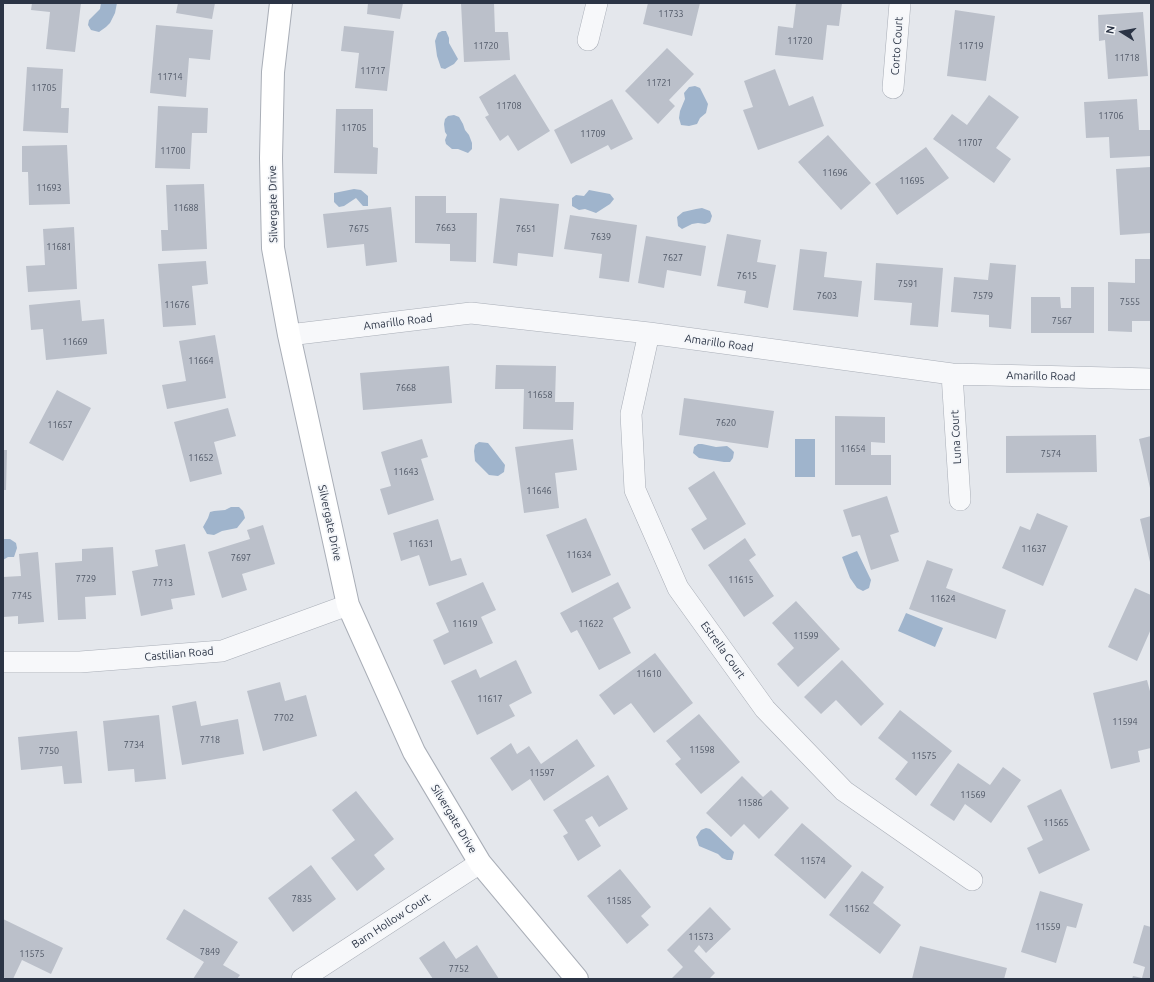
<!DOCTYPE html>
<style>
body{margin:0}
#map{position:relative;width:1154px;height:982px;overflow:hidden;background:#e4e7ec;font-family:Ubuntu,sans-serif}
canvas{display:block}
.frame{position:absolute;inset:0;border:4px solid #2b3445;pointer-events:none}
.north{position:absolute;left:1102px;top:12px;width:40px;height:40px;-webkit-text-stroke:3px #f4f6f9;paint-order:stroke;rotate:281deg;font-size:11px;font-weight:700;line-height:16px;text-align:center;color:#2b3445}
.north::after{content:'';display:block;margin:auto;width:14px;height:18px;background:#2b3445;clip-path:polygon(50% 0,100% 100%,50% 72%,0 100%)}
</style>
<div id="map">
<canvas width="1154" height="982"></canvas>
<div class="frame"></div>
<div class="north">N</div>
</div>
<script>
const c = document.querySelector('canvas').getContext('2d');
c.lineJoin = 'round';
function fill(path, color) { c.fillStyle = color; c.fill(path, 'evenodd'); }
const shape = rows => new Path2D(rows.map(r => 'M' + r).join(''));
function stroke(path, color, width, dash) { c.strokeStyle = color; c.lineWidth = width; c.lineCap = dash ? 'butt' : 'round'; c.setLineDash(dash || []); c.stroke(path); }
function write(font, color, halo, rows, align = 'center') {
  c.font = font + ' Ubuntu,sans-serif'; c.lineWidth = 3.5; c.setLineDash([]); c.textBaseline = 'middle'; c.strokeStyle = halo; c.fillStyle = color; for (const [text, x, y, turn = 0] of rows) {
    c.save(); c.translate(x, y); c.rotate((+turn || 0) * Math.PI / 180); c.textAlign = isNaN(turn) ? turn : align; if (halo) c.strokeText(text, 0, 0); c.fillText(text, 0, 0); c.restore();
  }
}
fill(shape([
 [101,3,117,3,115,13,110,23,106,27,99,32,91,30,88,25,89,20,100,9],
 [442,31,446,31,449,38,449,43,458,59,454,64,445,69,441,68,437,56,435,41,438,33],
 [695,86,700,88,708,104,706,113,700,118,697,124,689,126,681,125,679,118,680,111,685,99,684,93,689,87],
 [454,115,459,117,463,124,465,130,469,135,472,143,472,149,468,153,458,149,452,149,446,144,445,140,447,135,445,132,444,124,445,119,448,116],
 [354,189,361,190,368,196,368,206,363,206,356,198,344,206,339,207,334,202,334,193],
 [589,190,610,194,614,199,610,204,596,213,585,209,579,210,572,206,572,198,576,195,584,196],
 [702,208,710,211,712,216,710,222,705,224,698,223,692,224,682,229,678,226,677,217,683,212,696,209],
 [795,439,815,439,815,477,795,477],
 [479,442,488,443,492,448,505,465,504,472,498,476,489,475,475,461,474,451,475,445],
 [698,444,702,444,716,447,727,446,731,449,734,452,733,458,730,462,724,462,699,458,693,453,694,447],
 [231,507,239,507,243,511,245,518,237,528,222,531,214,535,207,534,203,527,208,518,210,512,214,511,225,510],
 [3,539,10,539,16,543,17,548,14,557,8,557,3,560],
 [857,551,871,580,869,588,863,591,857,588,850,578,842,557],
 [906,613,943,628,935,647,898,631],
 [706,828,710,829,734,852,732,860,727,860,722,858,718,854,699,846,696,837,701,830]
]), '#9fb4cc');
fill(shape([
 [32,3,81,3,75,52,46,49,50,12,31,10],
 [178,3,215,3,212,19,176,13],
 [368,3,403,3,400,19,367,14],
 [461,3,494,3,495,32,508,32,510,60,464,62],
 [648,3,700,3,692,36,643,24],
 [796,3,842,3,839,26,827,25,823,60,775,55,778,26,793,28],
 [955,10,995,16,986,81,947,76],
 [1143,12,1148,76,1108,79,1105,40,1099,41,1098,15],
 [156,25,213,30,210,60,189,58,186,97,150,93],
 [344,26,394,31,387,91,355,88,359,53,341,51],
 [667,48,694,74,669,100,675,106,658,124,625,91],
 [27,67,63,69,61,108,69,108,68,133,23,131],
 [775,69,789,106,813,96,824,126,758,150,743,110,753,107,744,81],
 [515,74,550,131,518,151,508,135,500,141,485,117,489,115,479,97],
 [989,95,1019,117,996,148,1011,159,994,183,933,139,952,114,967,125],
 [612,99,633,139,611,150,608,145,571,164,554,130],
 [1137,99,1139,130,1151,130,1151,156,1110,158,1109,137,1086,138,1084,102],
 [158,106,208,108,207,133,192,133,190,169,155,168],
 [336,109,373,109,373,147,378,148,377,174,334,173],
 [828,135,871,183,841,210,798,162],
 [67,145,70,204,29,205,28,172,22,172,22,146],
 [926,147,949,178,897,215,875,184],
 [1151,167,1151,233,1120,235,1116,169],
 [204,184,207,249,162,251,161,230,168,230,166,185],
 [415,196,446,196,446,213,477,213,476,262,450,261,450,244,415,243],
 [500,198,559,204,553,257,518,253,517,266,493,263],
 [391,207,397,262,366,266,364,244,327,248,323,214],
 [570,215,637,225,629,282,599,278,602,254,564,249],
 [74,227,77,289,28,292,26,266,45,265,43,229],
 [727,234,761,240,757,262,776,265,768,308,744,303,746,291,717,286],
 [646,236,706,246,701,276,667,270,664,288,638,283],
 [800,249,827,252,824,277,862,281,858,317,793,310],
 [1135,259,1151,259,1151,321,1132,321,1132,332,1108,331,1108,282,1135,283],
 [206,261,208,284,192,286,196,325,163,327,158,264],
 [876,263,943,268,938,327,910,325,912,303,874,300],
 [990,263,1016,265,1011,329,989,327,989,315,951,312,954,277,988,280],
 [1071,287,1094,287,1094,333,1031,333,1031,297,1060,297,1061,308,1071,308],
 [80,300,82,321,104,319,107,354,46,360,43,329,31,330,29,305],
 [215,335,226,398,167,409,162,385,186,381,179,341],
 [496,365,556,366,555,402,574,402,573,430,523,429,524,389,495,389],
 [449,366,452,403,363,410,360,373],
 [57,390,91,408,63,461,29,443],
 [684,398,774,411,768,448,679,435],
 [228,408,236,436,214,442,222,474,190,482,174,422],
 [835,416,885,417,885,443,871,442,871,455,891,455,891,485,835,485],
 [1096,435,1097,472,1006,473,1006,436],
 [1151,436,1151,488,1150,488,1139,439],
 [422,439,428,457,421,459,434,500,388,515,380,489,391,486,381,452],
 [573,439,577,470,555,473,559,508,524,513,515,447],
 [3,450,7,450,6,490,3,490],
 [714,471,746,524,704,550,691,529,707,519,688,488],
 [887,496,899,532,890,535,899,561,871,570,860,535,852,537,843,510],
 [1037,513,1068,526,1043,586,1002,568,1020,526,1030,530],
 [1151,516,1151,562,1150,562,1140,519],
 [586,518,611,575,572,593,546,535],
 [438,519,451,561,461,558,467,575,429,586,419,555,401,561,393,533],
 [263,525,275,564,242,574,247,590,222,598,208,552,250,539,247,530],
 [745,538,756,555,749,560,774,596,744,617,708,565],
 [185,544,195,595,171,599,173,609,141,616,132,571,158,566,155,550],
 [113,547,116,595,85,597,86,619,58,620,55,563,82,561,82,549],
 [38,552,44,622,18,624,18,616,3,617,3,577,21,576,19,554],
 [927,560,953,569,946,588,1006,610,996,639,909,609],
 [483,582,496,610,481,617,493,643,444,665,433,640,449,632,436,603],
 [618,582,631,608,613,618,631,653,599,670,577,630,571,633,560,613],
 [1135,588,1151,595,1151,629,1137,661,1108,647],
 [796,601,840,649,798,687,777,664,794,648,772,623],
 [655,653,693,703,654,733,631,703,614,715,599,695],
 [516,660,532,693,509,705,515,716,477,735,451,681,476,669,480,678],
 [842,660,884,704,861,726,836,700,821,714,804,697],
 [1147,680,1151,695,1151,748,1138,751,1140,762,1111,769,1093,693],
 [280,682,285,701,306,695,317,736,263,751,247,691],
 [196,701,201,726,238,719,244,754,182,765,172,706],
 [900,710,952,751,916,796,895,779,908,762,878,738],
 [699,714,740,762,701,794,675,764,681,759,666,741],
 [159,715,166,779,135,782,134,769,108,771,103,721],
 [77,731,82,783,64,784,62,766,21,770,18,737],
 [577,739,595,766,544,801,530,779,512,791,490,758,511,743,517,754,529,746,541,764],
 [958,763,990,785,1003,767,1021,780,991,823,965,804,954,821,930,805],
 [608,775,628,809,599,827,592,816,585,820,601,846,578,861,563,836,568,833,553,810],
 [742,776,763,797,771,790,789,808,759,839,744,824,731,837,706,813],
 [1061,789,1090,850,1039,874,1027,848,1043,840,1027,806],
 [356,791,394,839,374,855,385,869,357,891,331,858,355,840,332,810],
 [802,823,852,866,825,899,774,855],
 [311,865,336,899,293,932,268,898],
 [620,869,651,907,641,916,649,925,627,944,587,896],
 [862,871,884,887,873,903,901,925,880,954,829,915],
 [1040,891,1083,904,1076,928,1067,926,1056,963,1021,952],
 [710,907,731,929,706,953,699,945,694,951,715,973,709,979,671,979,683,967,667,950],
 [184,909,238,942,223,965,240,975,237,979,193,979,204,962,166,939],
 [3,919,63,948,51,974,22,960,13,979,7,979,3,977],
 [1144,925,1151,927,1151,979,1132,979,1133,976,1142,978,1145,967,1133,963],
 [444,941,456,959,477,945,499,979,433,979,419,958],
 [920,946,1007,968,1004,979,912,979]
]), '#bbc0ca');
const street = shape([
 [588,40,597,3],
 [893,88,900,3],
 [649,333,631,414,635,490,678,588,765,709,844,791,972,880],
 [289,335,471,313,649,333,952,374,1151,379],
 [952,374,960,500],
 [3,662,80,662,222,651,348,605],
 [302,979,480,863]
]);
const secondary = shape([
 [281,3,273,72,271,158,273,248,289,335,348,605,414,752,480,863,577,979]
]);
stroke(street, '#a9aeb7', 22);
stroke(secondary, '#a9aeb7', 24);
stroke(street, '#f7f8fa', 21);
stroke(secondary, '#fff', 22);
write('9px', '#4f5766', null, [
 ["11733",671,14],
 ["11720",800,41],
 ["11720",486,46],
 ["11719",971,46],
 ["11718",1127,58],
 ["11717",373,71],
 ["11714",170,77],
 ["11721",659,83],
 ["11705",44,88],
 ["11708",509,106],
 ["11706",1111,116],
 ["11705",354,128],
 ["11709",593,134],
 ["11707",970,143],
 ["11700",173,151],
 ["11696",835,173],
 ["11695",912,181],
 ["11693",49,188],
 ["11688",186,208],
 ["7663",446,228],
 ["7675",359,229],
 ["7651",526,229],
 ["7639",601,237],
 ["11681",59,247],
 ["7627",673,258],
 ["7615",747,276],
 ["7591",908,284],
 ["7603",827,296],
 ["7579",983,296],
 ["7555",1130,302],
 ["11676",177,305],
 ["7567",1062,321],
 ["11669",75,342],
 ["11664",201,361],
 ["7668",406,388],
 ["11658",540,395],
 ["7620",726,423],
 ["11657",60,425],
 ["11654",853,449],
 ["7574",1051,454],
 ["11652",201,458],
 ["11643",406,472],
 ["11646",539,491],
 ["11631",421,544],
 ["11637",1034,549],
 ["11634",579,555],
 ["7697",241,558],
 ["7729",86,579],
 ["11615",741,580],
 ["7713",163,583],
 ["7745",22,596],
 ["11624",943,599],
 ["11619",465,624],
 ["11622",591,624],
 ["11599",806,636],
 ["11610",649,674],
 ["11617",490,699],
 ["7702",284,718],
 ["11594",1125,722],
 ["7718",210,740],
 ["7734",134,745],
 ["11598",702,750],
 ["7750",49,751],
 ["11575",924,756],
 ["11597",542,773],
 ["11569",973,795],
 ["11586",750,803],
 ["11565",1056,823],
 ["11574",813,861],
 ["7835",302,899],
 ["11585",619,901],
 ["11562",857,909],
 ["11559",1048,927],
 ["11573",701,937],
 ["7849",210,952],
 ["11575",32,954],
 ["7752",459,969]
]);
write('11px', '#2b3445', '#f4f6f9', [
 ["Corto Court",897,46,-86],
 ["Silvergate Drive",273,204,-91],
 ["Amarillo Road",398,322,-7],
 ["Amarillo Road",719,343,8],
 ["Amarillo Road",1041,376,1],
 ["Luna Court",956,437,-93],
 ["Silvergate Drive",330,523,78],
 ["Estrella Court",723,650,54],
 ["Castilian Road",179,654,-5],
 ["Silvergate Drive",454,819,59],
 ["Barn Hollow Court",391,921,-33]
]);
</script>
